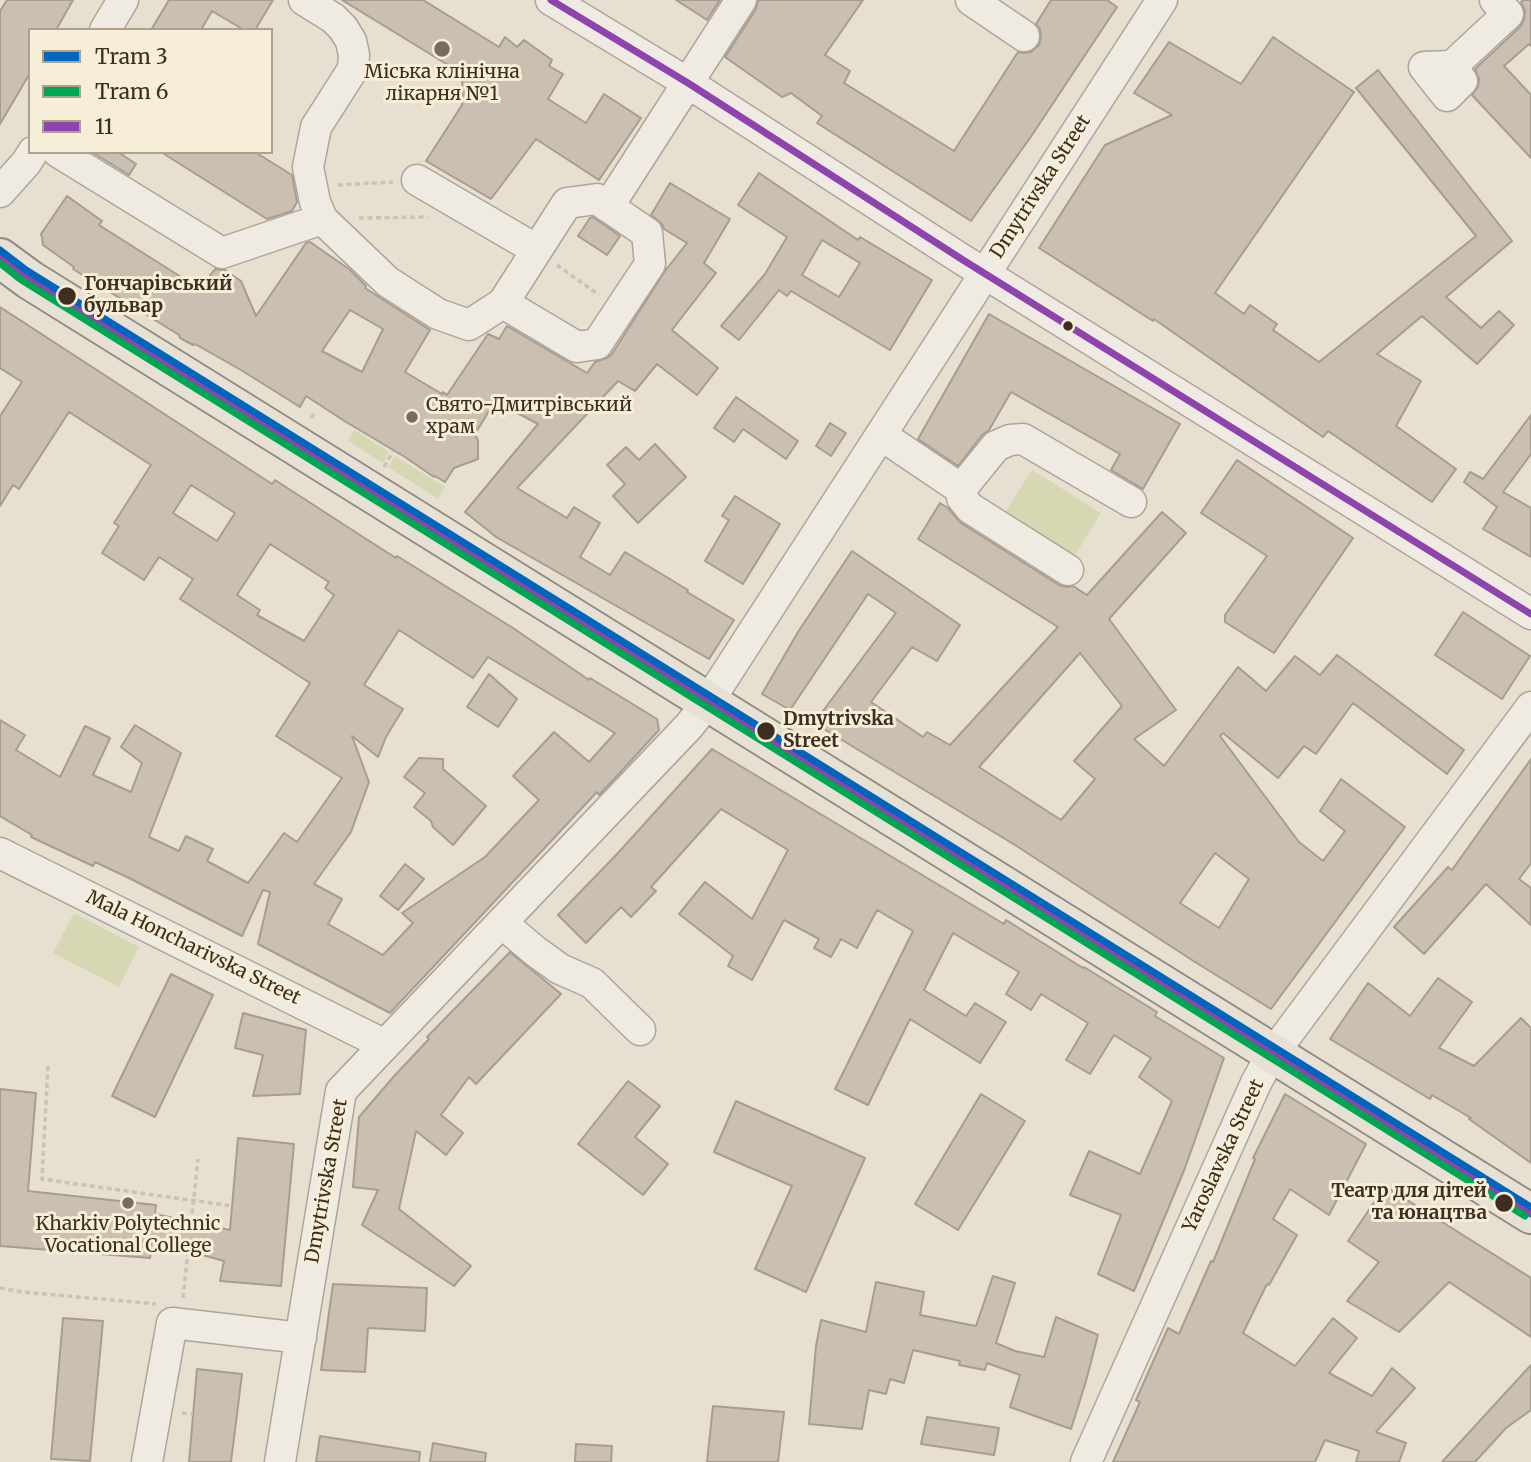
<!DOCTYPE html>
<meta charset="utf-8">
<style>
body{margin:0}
#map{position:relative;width:1531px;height:1462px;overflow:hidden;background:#e7e0d1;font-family:Merriweather,serif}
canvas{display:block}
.legend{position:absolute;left:28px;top:28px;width:245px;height:126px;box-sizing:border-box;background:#f7eed8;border:2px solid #ada18e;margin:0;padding:9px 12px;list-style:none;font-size:21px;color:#3d2e20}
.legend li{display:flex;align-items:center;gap:14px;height:35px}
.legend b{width:35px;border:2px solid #ada18e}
</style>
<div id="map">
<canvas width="1531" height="1462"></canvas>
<ul class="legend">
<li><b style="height:9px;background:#0065bd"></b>Tram 3</li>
<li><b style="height:9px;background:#00a651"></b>Tram 6</li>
<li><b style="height:9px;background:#8e44ad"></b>11</li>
</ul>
</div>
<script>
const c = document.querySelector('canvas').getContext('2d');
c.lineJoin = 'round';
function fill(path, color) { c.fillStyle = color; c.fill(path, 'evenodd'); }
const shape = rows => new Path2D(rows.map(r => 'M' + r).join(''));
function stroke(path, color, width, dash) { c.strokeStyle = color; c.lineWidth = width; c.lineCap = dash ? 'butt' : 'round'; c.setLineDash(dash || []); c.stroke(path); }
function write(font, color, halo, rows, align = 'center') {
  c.font = font + ' Merriweather,serif'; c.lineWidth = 6; c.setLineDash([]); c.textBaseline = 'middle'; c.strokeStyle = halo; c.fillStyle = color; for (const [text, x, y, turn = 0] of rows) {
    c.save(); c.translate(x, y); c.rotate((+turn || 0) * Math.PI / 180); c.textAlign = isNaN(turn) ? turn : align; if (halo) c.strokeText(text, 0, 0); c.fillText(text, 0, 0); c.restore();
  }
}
fill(shape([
 [354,430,389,452,383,463,348,441],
 [395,456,445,487,438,499,388,467],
 [1032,470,1101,513,1074,557,1004,514],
 [74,913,139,947,119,987,53,953]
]), '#d6d7b3');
const building = shape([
 [7,0,73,0,56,30,30,30,30,73,0,124,0,11,7,0],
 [169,0,273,0,255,30,244,30,212,11,201,30,151,30,169,0],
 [342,0,423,0,499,47,505,37,517,47,524,40,552,60,549,66,563,74,548,99,586,123,604,94,641,118,599,180,536,139,491,199,426,161,462,105,463,89,461,73,342,0],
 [676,0,720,0,707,20,676,0],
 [758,0,863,0,825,55,850,71,844,83,954,151,1018,52,1023,53,1031,52,1039,45,1041,37,1040,29,1036,24,1051,0,1107,0,1117,7,1030,138,971,221,817,123,822,116,791,93,782,97,725,57,756,9,758,0],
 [1523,0,1531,0,1531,46,1529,44,1504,66,1531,95,1531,158,1472,95,1478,87,1479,79,1475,69,1520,27,1524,20,1525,11,1521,2,1523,0],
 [1273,37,1354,92,1215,293,1244,314,1250,305,1277,324,1273,330,1319,362,1476,236,1356,88,1378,70,1512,241,1446,297,1481,328,1499,311,1514,325,1477,364,1422,316,1377,354,1421,381,1396,426,1456,469,1432,502,1328,431,1323,437,1154,319,1153,321,1039,248,1105,145,1172,115,1134,93,1169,42,1241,84,1273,37],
 [92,152,118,152,136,164,129,175,92,152],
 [161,152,255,152,292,175,297,202,292,211,267,219,161,152],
 [759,173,858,240,860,237,932,280,890,350,791,291,787,296,779,290,739,340,721,326,765,274,787,237,738,205,759,173],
 [822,240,860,263,839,297,802,275,822,240],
 [670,183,730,219,704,263,716,273,672,330,718,368,697,395,657,364,635,391,618,381,517,488,567,518,574,507,600,523,580,557,610,575,625,552,688,590,687,592,734,620,709,659,496,537,465,512,538,424,495,401,475,434,478,441,478,459,454,468,445,482,435,476,434,477,405,457,346,422,306,396,300,407,241,370,195,344,193,345,180,338,179,335,73,269,74,267,43,245,42,237,41,234,67,196,102,221,99,225,200,289,215,269,225,270,241,281,256,316,306,243,310,242,349,269,366,286,365,288,430,330,405,372,442,394,443,392,447,395,488,334,499,339,507,326,587,373,595,362,607,358,612,354,665,271,687,243,664,229,662,224,651,215,670,183],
 [350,310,383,329,362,372,322,351,350,310],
 [593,217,620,236,607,255,578,236,590,218,593,217],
 [0,307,272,484,275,480,360,535,396,558,397,556,513,628,589,680,590,678,657,719,659,730,617,776,599,795,597,792,390,1013,258,944,270,892,263,890,242,936,129,878,95,862,93,866,31,837,32,835,0,816,0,720,25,735,16,750,60,777,85,726,110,738,93,775,131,792,142,763,121,747,135,725,181,753,149,837,179,851,186,836,213,849,207,861,248,883,284,833,297,842,342,778,276,736,310,683,180,599,193,579,159,557,144,580,102,553,119,526,114,523,151,465,69,412,19,489,13,485,0,506,0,416,22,382,0,368,0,307],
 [191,485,235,513,217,541,173,513,191,485],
 [270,544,329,582,325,588,334,595,304,641,257,615,260,610,237,595,270,544],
 [399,630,473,678,488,657,615,733,589,762,554,732,513,776,539,800,485,857,402,913,413,923,383,955,328,924,342,899,314,884,351,832,369,782,352,736,378,757,386,737,403,709,364,685,399,630],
 [989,314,1180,424,1143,489,1111,470,1120,454,1011,392,989,430,982,435,958,466,918,439,989,314],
 [736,397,798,441,786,459,743,429,734,442,714,428,736,397],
 [1531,415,1531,454,1503,492,1531,508,1531,557,1483,529,1497,507,1464,482,1470,472,1483,479,1531,415],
 [830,423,846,433,831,456,816,446,830,423],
 [655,444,686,477,638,523,613,496,625,484,607,465,626,447,639,460,655,444],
 [1237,460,1353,538,1274,653,1225,622,1225,615,1267,556,1201,513,1237,460],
 [735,496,780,524,743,584,705,561,729,520,722,516,735,496],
 [940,503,948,508,961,523,1059,585,1067,587,1073,586,1087,595,1162,512,1186,533,1109,619,1176,710,1134,739,1164,766,1238,667,1266,691,1295,656,1320,675,1337,655,1464,750,1447,774,1353,703,1316,754,1304,746,1278,778,1223,733,1220,736,1299,842,1323,861,1345,831,1320,811,1341,779,1405,827,1271,1009,1195,962,1015,845,814,723,896,613,868,594,790,710,762,694,798,632,852,551,960,625,937,661,912,647,871,702,923,737,927,732,950,745,1058,627,918,539,940,503],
 [1080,653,1122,706,1074,761,1095,779,1061,820,979,767,1080,653],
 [1215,853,1249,879,1219,928,1180,903,1215,853],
 [1463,612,1530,656,1502,699,1435,655,1463,612],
 [489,674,517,699,498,727,467,707,489,674],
 [712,749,1004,924,1006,920,1083,968,1084,967,1157,1012,1155,1016,1224,1058,1185,1168,1134,1291,1098,1274,1121,1215,1070,1195,1089,1151,1140,1174,1172,1101,1139,1077,1151,1058,1114,1035,1090,1074,1066,1060,1088,1023,1041,994,1031,1010,1006,994,1019,972,953,933,924,990,966,1016,975,1003,1006,1022,980,1063,910,1019,868,1105,835,1089,913,931,877,910,857,948,841,939,831,957,814,948,819,939,784,920,752,980,728,966,733,956,679,914,705,882,752,919,788,850,721,809,651,887,656,891,631,917,621,907,586,943,558,915,618,853,712,749],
 [419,758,443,759,443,769,486,806,453,845,433,827,431,821,414,807,425,793,404,777,419,758],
 [1531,759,1531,863,1519,879,1531,888,1531,925,1486,884,1424,954,1394,927,1448,867,1452,870,1531,759],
 [405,864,424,879,398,910,380,896,405,864],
 [510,952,561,994,476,1084,469,1077,441,1115,463,1133,446,1155,416,1131,399,1209,471,1266,454,1286,362,1225,378,1190,353,1187,359,1117,396,1074,429,1039,427,1037,510,952],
 [171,974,213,995,155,1117,112,1096,171,974],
 [1438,978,1472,1002,1439,1048,1474,1066,1521,1018,1531,1028,1531,1163,1469,1119,1471,1118,1432,1095,1430,1099,1330,1039,1368,983,1410,1016,1438,978],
 [243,1013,306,1030,300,1094,253,1096,263,1055,235,1048,243,1013],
 [628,1081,660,1106,635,1137,668,1164,643,1195,578,1144,628,1081],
 [0,1089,36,1093,28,1191,156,1205,155,1214,230,1230,238,1138,294,1144,281,1286,220,1281,224,1261,152,1241,150,1258,0,1246,0,1089],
 [981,1094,1025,1121,958,1230,915,1204,981,1094],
 [1285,1094,1366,1144,1329,1215,1290,1189,1273,1219,1297,1235,1269,1285,1267,1284,1243,1333,1295,1366,1333,1318,1357,1338,1329,1373,1372,1396,1392,1368,1415,1388,1376,1432,1406,1443,1399,1462,1356,1462,1359,1451,1325,1440,1315,1462,1113,1462,1140,1402,1136,1400,1168,1328,1179,1334,1211,1261,1213,1262,1255,1159,1253,1158,1285,1094],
 [736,1101,865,1158,806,1292,755,1269,792,1186,714,1152,736,1101],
 [1385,1186,1531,1278,1531,1337,1449,1282,1399,1332,1347,1301,1379,1262,1348,1241,1385,1186],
 [993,1276,1015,1283,996,1343,1015,1351,1044,1357,1056,1317,1098,1335,1086,1381,1071,1429,1010,1407,1020,1375,987,1363,985,1370,959,1365,960,1361,913,1350,904,1383,890,1379,886,1394,869,1390,862,1429,809,1424,816,1346,821,1320,866,1332,876,1282,924,1292,920,1315,976,1326,993,1276],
 [333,1284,427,1288,425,1331,368,1328,365,1372,321,1370,333,1284],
 [63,1318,103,1321,90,1461,51,1459,63,1318],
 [1531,1365,1531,1410,1506,1428,1475,1462,1442,1462,1531,1365],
 [197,1369,242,1374,231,1462,189,1462,197,1369],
 [713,1406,784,1412,778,1462,707,1462,713,1406],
 [927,1417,999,1428,994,1455,921,1444,927,1417],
 [320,1436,420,1452,419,1462,316,1462,320,1436],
 [433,1443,486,1453,485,1462,430,1462,433,1443],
 [576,1444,612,1446,611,1462,575,1462,576,1444]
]);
fill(building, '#cbbfb2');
stroke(building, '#a89c90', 2);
const minor = shape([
 [304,0,333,18,343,28,351,41,354,55,353,69,316,127,308,167,315,202,322,219,388,282,438,314,469,325,503,303,567,203,597,199,647,233,650,264,597,344,577,347,503,303],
 [551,0,688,83,963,260,1531,614],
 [971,0,1024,36],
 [105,30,123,0],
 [1452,66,1462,81,1447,96,1424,67,1452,66,1508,14,1495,0],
 [58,152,222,253,322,219],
 [417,180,537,250],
 [0,192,26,163,33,152],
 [608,207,741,0],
 [881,435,961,489,962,498,970,508,1068,570],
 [961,489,996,446,1010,440,1023,439,1131,502],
 [0,853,385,1045],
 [502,923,535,951,560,969,592,983,640,1030],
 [147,1462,172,1323,301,1338],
 [280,1462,341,1091,689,726,708,702,1162,0],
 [1086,1462,1256,1083,1269,1059,1531,707]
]);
const major = shape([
 [0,258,30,280,1531,1214]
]);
stroke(minor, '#ada599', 33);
stroke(major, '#928b80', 42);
stroke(shape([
 [338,185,393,182],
 [359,218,428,217],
 [557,265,599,295],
 [311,418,316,411],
 [384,467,393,451],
 [48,1066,42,1179,232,1206],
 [0,1288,23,1292,156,1304],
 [183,1298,198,1159],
 [182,1413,193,1414]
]), '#c8c2b9', 3.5, [5, 3.5]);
stroke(minor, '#efebe3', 30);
stroke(major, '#e6e1d4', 38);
stroke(shape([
 [551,0,688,83,963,260,1531,614],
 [0,258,30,280,1531,1214]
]), '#8e44ad', 7);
stroke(shape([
 [0,250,26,270,1531,1207]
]), '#0065bd', 7);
stroke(shape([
 [0,263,20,279,1525,1216]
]), '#00a651', 7);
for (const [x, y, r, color] of [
 [442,49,9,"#786c5e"],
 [67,296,10,"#3d2e20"],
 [1068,326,6,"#3d2e20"],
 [412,417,7,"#786c5e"],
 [766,731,10,"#3d2e20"],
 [128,1203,7,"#786c5e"],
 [1504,1203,10,"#3d2e20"]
]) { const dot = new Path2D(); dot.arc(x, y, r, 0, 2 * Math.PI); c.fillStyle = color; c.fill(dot); stroke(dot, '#f7eed8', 2.5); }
write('19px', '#3d2e20', '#f7eed8', [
 ["Міська клінічна",442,73],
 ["лікарня №1",442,95],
 ["Свято-Дмитрівський",426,406,"left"],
 ["храм",426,428,"left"],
 ["Kharkiv Polytechnic",128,1225],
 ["Vocational College",128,1247]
]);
write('19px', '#3d2e20', '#f7eed8', [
 ["Dmytrivska Street",1041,187,-57],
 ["Mala Honcharivska Street",193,948,26],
 ["Yaroslavska Street",1224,1156,-65],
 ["Dmytrivska Street",327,1181,-80]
]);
write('bold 19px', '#3d2e20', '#f7eed8', [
 ["Гончарівський",84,285],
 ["бульвар",84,307],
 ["Dmytrivska",783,720],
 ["Street",783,742],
 ["Театр для дітей",1487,1192,"right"],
 ["та юнацтва",1487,1214,"right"]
], 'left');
</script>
